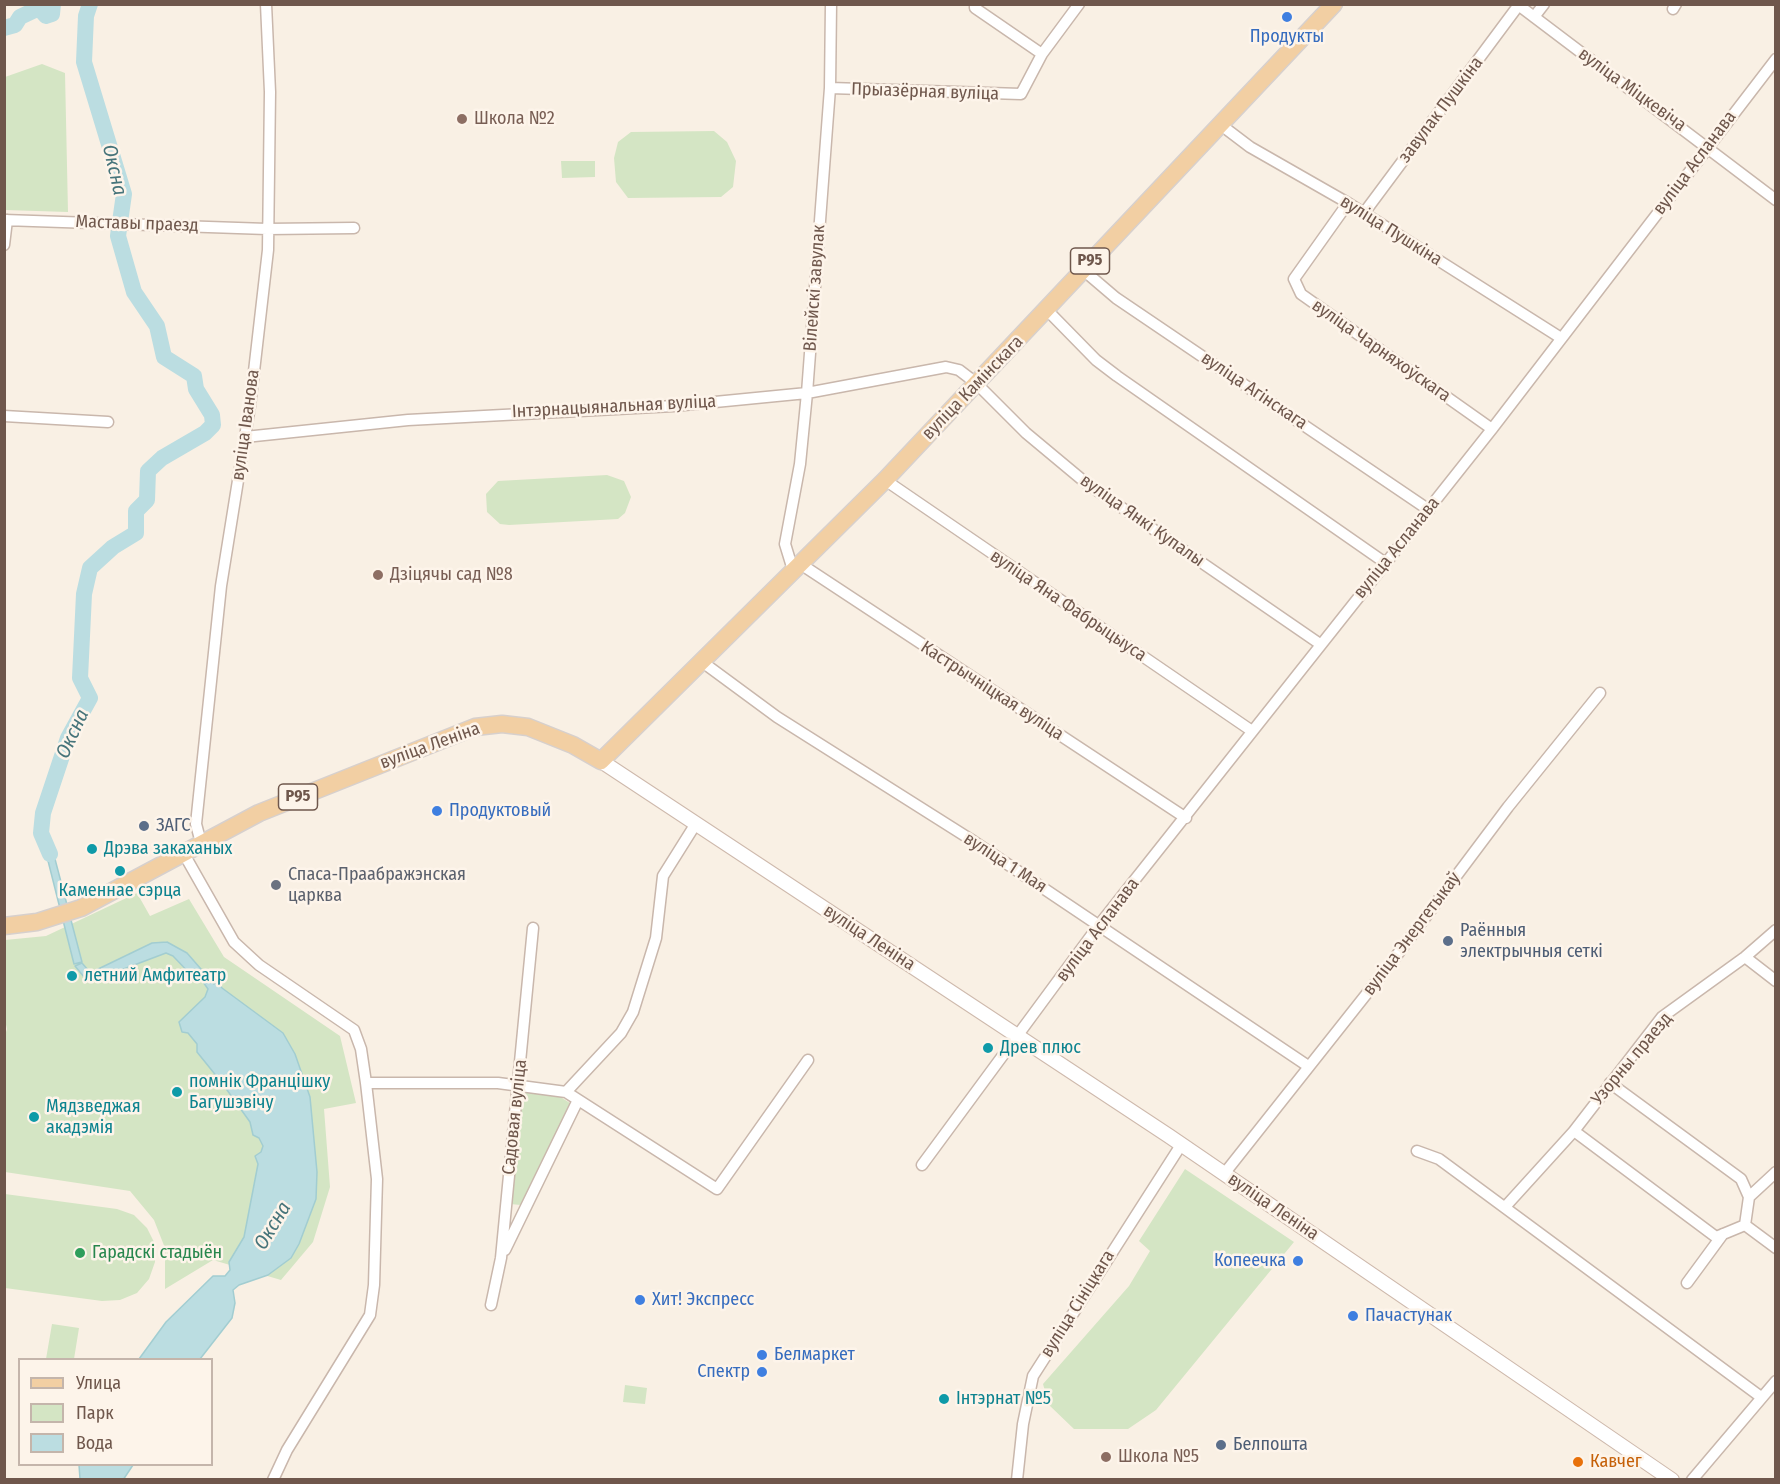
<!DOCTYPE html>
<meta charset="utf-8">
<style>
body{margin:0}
#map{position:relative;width:1780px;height:1484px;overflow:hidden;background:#f9f0e4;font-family:"Fira Sans Condensed",sans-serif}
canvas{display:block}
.frame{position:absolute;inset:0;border:6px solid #6f574c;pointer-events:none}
.legend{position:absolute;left:18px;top:1358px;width:195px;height:108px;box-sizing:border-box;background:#fdf4ea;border:2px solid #c4b5ab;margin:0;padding:8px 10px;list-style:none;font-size:18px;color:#6f574c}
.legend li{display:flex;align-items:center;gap:12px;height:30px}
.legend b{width:30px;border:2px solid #c4b5ab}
</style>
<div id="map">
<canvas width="1780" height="1484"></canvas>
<div class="frame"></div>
<ul class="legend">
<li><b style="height:8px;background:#f2cfa3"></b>Улица</li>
<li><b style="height:16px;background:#d4e5c4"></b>Парк</li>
<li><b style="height:16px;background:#bbdde1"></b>Вода</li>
</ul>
</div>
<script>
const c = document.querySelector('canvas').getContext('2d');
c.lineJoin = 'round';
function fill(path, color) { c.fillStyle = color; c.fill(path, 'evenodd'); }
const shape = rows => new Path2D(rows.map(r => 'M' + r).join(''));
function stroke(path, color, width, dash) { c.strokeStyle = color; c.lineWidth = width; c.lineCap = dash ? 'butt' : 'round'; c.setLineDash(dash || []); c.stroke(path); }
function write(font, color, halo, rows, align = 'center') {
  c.font = font + ' "Fira Sans Condensed",sans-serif'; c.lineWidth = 5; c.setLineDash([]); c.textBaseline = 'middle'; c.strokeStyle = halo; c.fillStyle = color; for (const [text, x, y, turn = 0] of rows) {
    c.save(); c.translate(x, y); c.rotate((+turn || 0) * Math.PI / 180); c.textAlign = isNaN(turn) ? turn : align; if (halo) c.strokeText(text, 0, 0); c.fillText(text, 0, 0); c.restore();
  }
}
fill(shape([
 [42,64,65,73,68,212,5,210,5,77],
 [714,131,727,142,736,161,733,187,721,197,628,198,616,182,614,158,618,142,631,132],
 [561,161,595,161,595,177,562,178],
 [607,475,624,481,631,497,625,513,618,519,509,525,500,524,487,512,486,494,498,481],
 [137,893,150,916,189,899,224,957,340,1036,356,1103,324,1109,330,1187,313,1242,281,1280,213,1260,165,1289,165,1248,154,1220,130,1191,5,1172,4,1038,7,1029,4,1016,5,940,46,936],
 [523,1090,557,1095,570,1103,521,1205,510,1204],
 [1185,1169,1294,1242,1156,1410,1128,1429,1074,1429,1049,1405,1043,1384,1129,1286,1150,1251,1139,1241],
 [5,1194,117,1209,134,1215,147,1228,155,1244,155,1262,149,1279,137,1293,120,1300,102,1301,5,1288],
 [52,1324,79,1328,74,1359,46,1359],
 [625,1385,647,1388,645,1404,623,1402]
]), '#d4e5c4');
const water = shape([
 [41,833,50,840,82,962,74,964,41,833],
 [167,942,187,953,214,984,218,981,222,988,283,1033,295,1054,310,1097,317,1172,316,1199,299,1244,291,1258,268,1275,239,1285,233,1290,235,1303,232,1318,200,1359,139,1359,166,1322,213,1276,225,1276,230,1270,229,1262,244,1237,258,1164,255,1156,261,1152,263,1146,259,1138,253,1135,250,1122,222,1083,197,1052,197,1044,188,1033,182,1032,179,1022,205,997,208,989,201,979,195,979,173,956,166,953,97,979,84,977,75,966,82,963,88,970,94,971,152,943,167,942],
 [79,1465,79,1464,133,1465,123,1480,80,1479,79,1465]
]);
fill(water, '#bbdde1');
stroke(water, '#a2cdd1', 1.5);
stroke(shape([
 [4,28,15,25,20,17,39,8,46,16,52,14,53,4],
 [50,854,41,833,43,813,68,738,90,698,80,678,84,594,90,568,113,547,136,533,136,511,147,500,148,471,162,458,205,433,213,425,212,415,196,389,194,376,164,357,157,326,134,292,118,236,124,194,84,62,86,16,90,4]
]), '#bbdde1', 16);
const minor = shape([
 [975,4,975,8,1042,54],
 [1517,4,1776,200],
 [1673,9,1676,4],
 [1534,17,1544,4],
 [830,88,1021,94,1042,54,1079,4],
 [1221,125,1250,147,1348,203,1561,338],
 [1348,203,1294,279,1301,294,1492,429],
 [1364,213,1518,6],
 [4,220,267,229,354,228],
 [4,245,7,220],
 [1082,269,1116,298,1429,510],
 [1047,310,1096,360,1117,376,1384,562],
 [4,416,108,422],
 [245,437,408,420,674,406,807,393,946,367,959,370,976,383,1026,433,1086,483,1320,644],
 [885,480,1252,731],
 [799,563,1186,818],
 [793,570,785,544,800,464,807,393,830,88,831,4],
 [701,661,777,717,970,839,1308,1066],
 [201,843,196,824,221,586,250,406,268,250,270,92,266,4],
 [184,854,234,942,259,965,354,1030,361,1049,366,1083,377,1179,374,1285,370,1315,287,1450,273,1480],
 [1745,957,1776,981],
 [366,1083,498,1083,566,1092,717,1189,808,1060],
 [1610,1083,1741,1179,1749,1197,1745,1225,1776,1248],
 [566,1092,621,1033,633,1012,656,938,663,876,695,825],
 [1574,1131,1716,1237,1745,1225],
 [1417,1151,1439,1159,1761,1397],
 [922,1165,1099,925,1492,429,1776,59],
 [1224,1174,1391,963,1508,807,1600,693],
 [1749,1197,1776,1172],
 [1505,1207,1574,1131,1662,1017,1745,957,1776,930],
 [505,1250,578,1100],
 [1687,1283,1723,1234],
 [491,1305,501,1258,533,928],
 [1017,1480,1023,1424,1033,1376,1181,1145],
 [1692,1480,1776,1381]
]);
const secondary = shape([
 [601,761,1169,1136,1672,1480]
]);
const primary = shape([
 [4,926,37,922,81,908,259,813,475,727,502,724,528,727,573,745,601,761,885,480,1334,4]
]);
stroke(minor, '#c9b7ac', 13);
stroke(secondary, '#ceb9ac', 16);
stroke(primary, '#d7d0cd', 19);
stroke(minor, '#fff', 10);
stroke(secondary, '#fff', 14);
stroke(primary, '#f2cfa3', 16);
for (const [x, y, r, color] of [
 [1287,17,6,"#3f7fe0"],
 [462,119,6,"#8d6e63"],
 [378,575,6,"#8d6e63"],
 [437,811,6,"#3f7fe0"],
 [144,826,6,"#5c6f8a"],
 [92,849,6,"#0f9aa8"],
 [120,871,6,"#0f9aa8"],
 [276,885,6,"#6b7280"],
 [1448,941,6,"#5c6f8a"],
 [72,976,6,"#0f9aa8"],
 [988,1048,6,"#0f9aa8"],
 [177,1092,6,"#0f9aa8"],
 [34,1117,6,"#0f9aa8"],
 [80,1253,6,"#2e9e5b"],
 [1298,1261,6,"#3f7fe0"],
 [640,1300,6,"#3f7fe0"],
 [1353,1316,6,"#3f7fe0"],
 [762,1355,6,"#3f7fe0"],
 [762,1372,6,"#3f7fe0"],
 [944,1399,6,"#0f9aa8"],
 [1221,1445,6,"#5c6f8a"],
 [1106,1457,6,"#8d6e63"],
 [1578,1462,6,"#e8710a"]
]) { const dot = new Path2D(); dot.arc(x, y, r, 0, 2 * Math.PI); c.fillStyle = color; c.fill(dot); stroke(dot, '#fdf4ea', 2); }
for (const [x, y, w] of [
 [1090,261,39],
 [298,797,39]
]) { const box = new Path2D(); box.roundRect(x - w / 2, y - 13, w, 26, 4.5); c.fillStyle = '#fdf4ea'; c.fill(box); stroke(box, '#6f574c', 1.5); }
write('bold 16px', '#6f574c', null, [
 ["Р95",1090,261],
 ["Р95",298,797]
]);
write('18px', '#366cbe', '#fdf4ea', [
 ["Продукты",1287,37,"center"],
 ["Продуктовый",449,811],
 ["Копеечка",1286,1261,"right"],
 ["Хит! Экспресс",652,1300],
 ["Пачастунак",1365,1316],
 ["Белмаркет",774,1355],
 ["Спектр",750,1372,"right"]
], 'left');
write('18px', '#6f574c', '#fdf4ea', [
 ["вуліца Міцкевіча",1632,90,36],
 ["Прыазёрная вуліца",925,92,2],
 ["завулак Пушкіна",1441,110,-53],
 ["вуліца Асланава",1695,163,-53],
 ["Маставы праезд",137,224,2],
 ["вуліца Пушкіна",1391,231,32],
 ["Вілейскі завулак",815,288,-86],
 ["вуліца Чарняхоўскага",1381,351,35],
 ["вуліца Камінскага",973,388,-46],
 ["вуліца Агінскага",1254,391,34],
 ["Інтэрнацыянальная вуліца",614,407,-3],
 ["вуліца Іванова",246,425,-82],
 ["вуліца Янкі Купалы",1142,521,35],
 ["вуліца Асланава",1397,548,-51],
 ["вуліца Яна Фабрыцыуса",1068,606,34],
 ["Кастрычніцкая вуліца",992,691,33],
 ["вуліца Леніна",430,746,-20],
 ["вуліца 1 Мая",1005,863,33],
 ["вуліца Асланава",1098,930,-53],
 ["вуліца Энергетыкаў",1412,934,-53],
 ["вуліца Леніна",869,938,33],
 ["Узорны праезд",1632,1059,-50],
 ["Садовая вуліца",515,1117,-84],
 ["вуліца Леніна",1273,1207,34],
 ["вуліца Сініцкага",1078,1304,-58]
]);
write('18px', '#785e54', '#fdf4ea', [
 ["Школа №2",474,119],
 ["Дзіцячы сад №8",390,575],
 ["Школа №5",1118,1457]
], 'left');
write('18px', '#4e5e75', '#fdf4ea', [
 ["ЗАГС",156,826],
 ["Раённыя",1460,931],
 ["электрычныя сеткі",1460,952],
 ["Белпошта",1233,1445]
], 'left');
write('18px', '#0d838f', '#fdf4ea', [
 ["Дрэва закаханых",104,849],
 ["Каменнае сэрца",120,891,"center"],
 ["летний Амфитеатр",84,976],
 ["Древ плюс",1000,1048],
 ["помнік Францішку",189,1082],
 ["Багушэвічу",189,1103],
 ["Мядзведжая",46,1107],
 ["акадэмія",46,1128],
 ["Інтэрнат №5",956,1399]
], 'left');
write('18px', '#5b616d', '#fdf4ea', [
 ["Спаса-Праабражэнская",288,875],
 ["царква",288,896]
], 'left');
write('18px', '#27864d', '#fdf4ea', [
 ["Гарадскі стадыён",92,1253]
], 'left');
write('18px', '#c56008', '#fdf4ea', [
 ["Кавчег",1590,1462]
], 'left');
write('italic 20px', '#46747a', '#fdf4ea', [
 ["Оксна",114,170,77],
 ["Оксна",73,734,-65],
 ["Оксна",273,1226,-59]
]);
</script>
